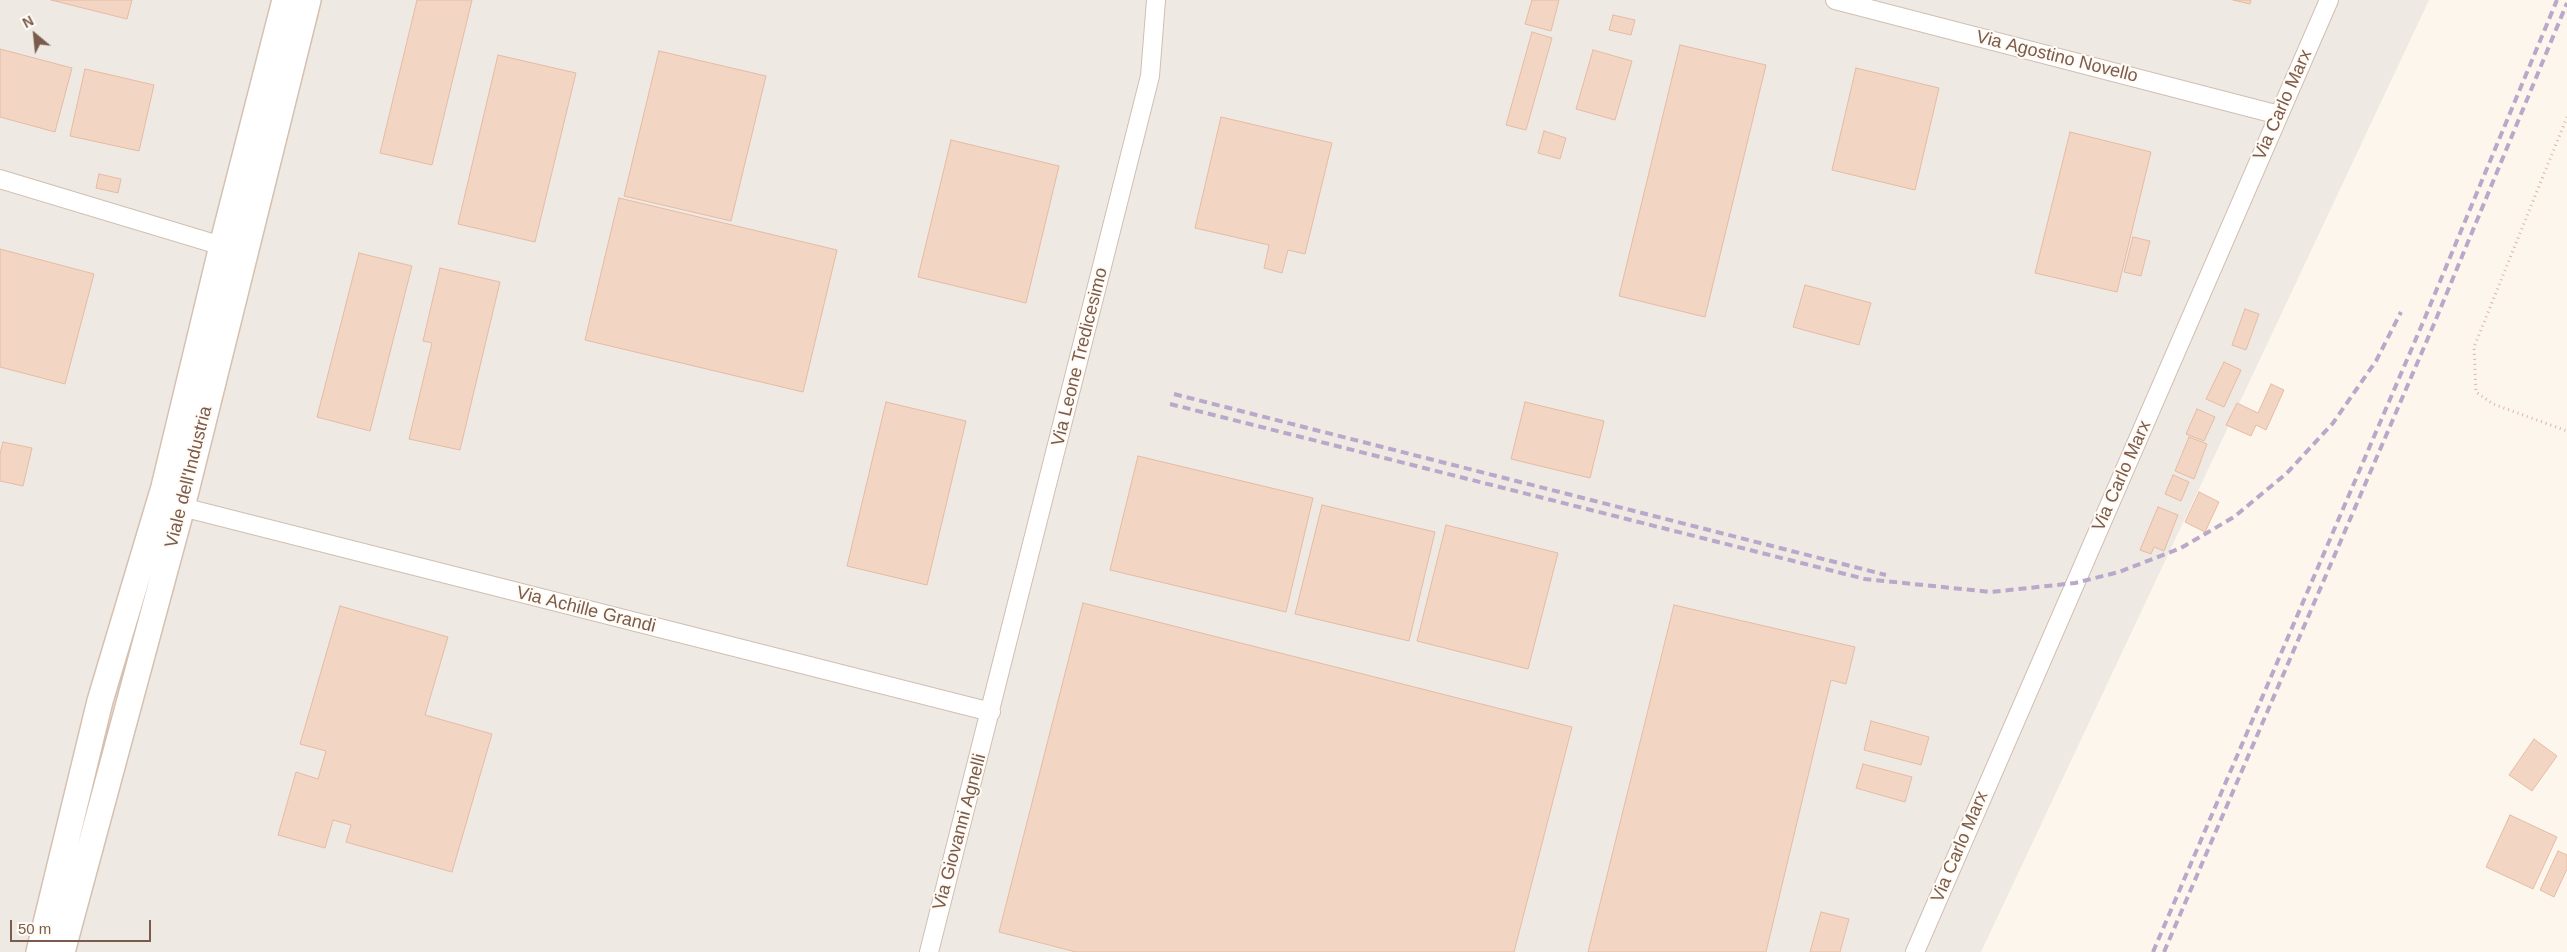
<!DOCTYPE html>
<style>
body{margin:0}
#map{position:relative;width:2567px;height:952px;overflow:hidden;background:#fdf6ec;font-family:Helvetica,sans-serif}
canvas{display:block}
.north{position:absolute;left:10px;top:10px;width:50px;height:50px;-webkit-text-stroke:4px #fffaf3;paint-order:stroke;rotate:332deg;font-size:14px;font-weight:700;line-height:20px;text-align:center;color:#7a5c4d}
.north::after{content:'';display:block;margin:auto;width:18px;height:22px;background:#7a5c4d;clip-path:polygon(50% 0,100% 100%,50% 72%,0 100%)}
.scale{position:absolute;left:10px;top:920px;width:141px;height:22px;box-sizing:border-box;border:2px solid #7a5c4d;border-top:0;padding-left:6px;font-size:15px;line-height:18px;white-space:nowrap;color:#7a5c4d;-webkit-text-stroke:4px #fffaf3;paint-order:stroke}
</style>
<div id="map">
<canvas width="2567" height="952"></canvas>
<div class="north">N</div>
<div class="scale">50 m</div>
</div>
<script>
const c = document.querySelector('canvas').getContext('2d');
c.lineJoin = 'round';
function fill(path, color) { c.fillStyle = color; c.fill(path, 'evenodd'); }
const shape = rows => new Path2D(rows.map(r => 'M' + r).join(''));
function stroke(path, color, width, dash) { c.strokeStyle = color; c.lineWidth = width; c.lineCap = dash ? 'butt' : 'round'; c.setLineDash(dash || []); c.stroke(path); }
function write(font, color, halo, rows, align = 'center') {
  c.font = font + ' Helvetica,sans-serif'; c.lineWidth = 4; c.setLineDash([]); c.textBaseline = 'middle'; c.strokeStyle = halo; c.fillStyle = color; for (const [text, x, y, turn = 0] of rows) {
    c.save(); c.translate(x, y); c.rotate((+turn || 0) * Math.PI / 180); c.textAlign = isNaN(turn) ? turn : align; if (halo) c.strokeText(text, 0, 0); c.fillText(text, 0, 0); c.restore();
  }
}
fill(shape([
 [0,0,2429,0,1981,952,0,952]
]), '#efe9e4');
const building = shape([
 [51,0,132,0,127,19,51,0],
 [417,0,472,0,432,165,380,153,417,0],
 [1532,0,1559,0,1551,31,1525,24,1532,0],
 [2233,0,2251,0,2250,4,2233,0],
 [1613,15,1635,20,1631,35,1609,30,1613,15],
 [1532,32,1552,38,1526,130,1506,125,1532,32],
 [1680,45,1766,65,1705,317,1619,296,1680,45],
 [0,49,72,68,55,132,0,117,0,49],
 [1593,50,1632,61,1615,120,1576,109,1593,50],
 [659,51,766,76,731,221,624,196,659,51],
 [498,55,576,73,535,242,458,224,498,55],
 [1856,68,1939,88,1915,190,1832,170,1856,68],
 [85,69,154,85,139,151,70,136,85,69],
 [1221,117,1332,143,1305,254,1288,250,1282,273,1264,268,1269,245,1195,228,1221,117],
 [1544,131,1566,138,1560,159,1538,153,1544,131],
 [2070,132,2151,152,2117,292,2035,273,2070,132],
 [951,140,1059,166,1026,303,918,277,951,140],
 [99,174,121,179,118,193,96,188,99,174],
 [619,198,837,250,803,392,585,340,619,198],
 [2133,237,2150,241,2141,276,2124,272,2133,237],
 [0,249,94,274,65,384,0,367,0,249],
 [359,253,412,266,370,431,317,417,359,253],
 [440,268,500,282,460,450,409,439,432,343,423,341,440,268],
 [1805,285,1871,303,1859,345,1793,327,1805,285],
 [2245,309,2259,314,2246,350,2232,345,2245,309],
 [2224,362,2241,370,2224,407,2206,399,2224,362],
 [2271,384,2284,390,2266,430,2256,425,2251,436,2226,425,2237,403,2258,413,2271,384],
 [886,402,966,421,927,585,847,566,886,402],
 [1525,402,1604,421,1590,478,1511,459,1525,402],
 [2197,409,2215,417,2204,441,2186,434,2197,409],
 [2189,437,2207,444,2194,479,2175,471,2189,437],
 [3,442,32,448,23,486,0,481,0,454,3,442],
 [1138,456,1313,498,1286,612,1110,570,1138,456],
 [2173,475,2189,482,2181,501,2165,494,2173,475],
 [2199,492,2219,502,2205,532,2185,522,2199,492],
 [1322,505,1435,532,1409,641,1295,614,1322,505],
 [2158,507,2178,515,2164,551,2154,547,2151,554,2140,550,2158,507],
 [1446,525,1558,553,1528,669,1417,641,1446,525],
 [1083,603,1572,727,1514,952,1076,952,999,932,1083,603],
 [1674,605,1855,647,1846,684,1831,680,1766,952,1588,952,1674,605],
 [340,606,448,637,425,715,492,734,452,872,346,842,351,825,333,820,325,848,278,835,296,772,318,779,326,751,300,744,340,606],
 [1871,721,1929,737,1921,765,1864,750,1871,721],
 [2534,739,2557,756,2532,791,2509,775,2534,739],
 [1863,764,1912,777,1905,802,1856,788,1863,764],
 [2510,815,2557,837,2533,889,2486,867,2510,815],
 [2558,851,2567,855,2567,869,2554,897,2540,890,2558,851],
 [1821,912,1849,919,1840,952,1810,952,1821,912]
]);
fill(building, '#f3d5c3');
stroke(building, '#e6bba3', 1);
const minor = shape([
 [1835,0,2279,115],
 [0,179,222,246],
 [182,507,991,712],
 [929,952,1150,76,1156,0],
 [1915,952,2329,0]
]);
const secondary = shape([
 [39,952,100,701,164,487,222,246,285,0],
 [62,952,182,507,308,0]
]);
stroke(minor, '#d1beb0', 20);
stroke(secondary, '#d6c0b0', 28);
stroke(shape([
 [2567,117,2474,347,2476,392,2493,404,2567,431]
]), '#d9b8a5', 3, [1, 4]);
stroke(minor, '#fff', 18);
stroke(secondary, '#fff', 25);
stroke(shape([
 [1174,394,1886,575],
 [1170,404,1865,579,1991,592,2075,583,2119,572,2181,548,2234,517,2287,473,2333,423,2376,361,2401,312],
 [2153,952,2424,320,2557,0],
 [2164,952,2434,324,2567,3]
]), '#b9a8c9', 4, [8, 5]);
write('18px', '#7a5c4d', '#fffaf3', [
 ["Via Agostino Novello",2057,57,14],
 ["Via Carlo Marx",2283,105,-66],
 ["Via Leone Tredicesimo",1080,357,-76],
 ["Via Carlo Marx",2122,476,-66],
 ["Viale dell'Industria",189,477,-76],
 ["Via Achille Grandi",586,610,14],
 ["Via Giovanni Agnelli",960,832,-75],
 ["Via Carlo Marx",1960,847,-67]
]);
</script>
